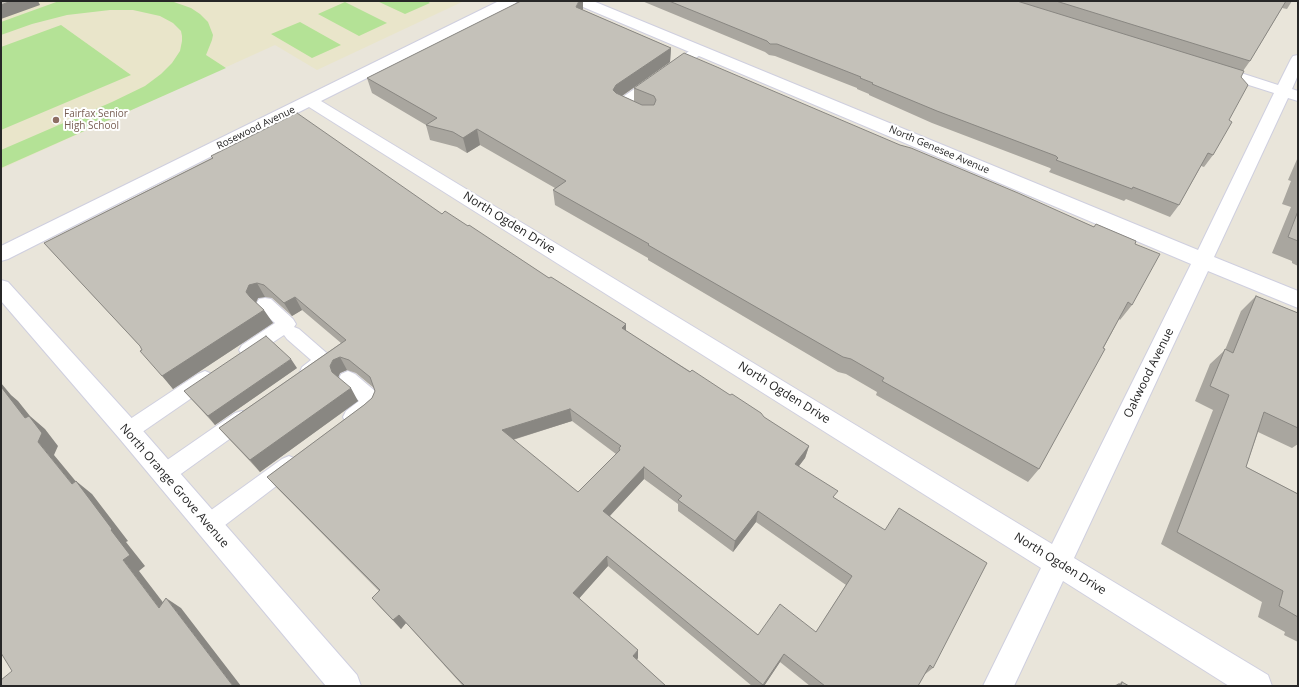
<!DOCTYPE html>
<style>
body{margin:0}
#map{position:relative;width:1299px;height:687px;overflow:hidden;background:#e9e5da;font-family:"Open Sans",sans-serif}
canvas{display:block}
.frame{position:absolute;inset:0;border:2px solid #272727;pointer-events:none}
</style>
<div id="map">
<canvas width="1299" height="687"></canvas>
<div class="frame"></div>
</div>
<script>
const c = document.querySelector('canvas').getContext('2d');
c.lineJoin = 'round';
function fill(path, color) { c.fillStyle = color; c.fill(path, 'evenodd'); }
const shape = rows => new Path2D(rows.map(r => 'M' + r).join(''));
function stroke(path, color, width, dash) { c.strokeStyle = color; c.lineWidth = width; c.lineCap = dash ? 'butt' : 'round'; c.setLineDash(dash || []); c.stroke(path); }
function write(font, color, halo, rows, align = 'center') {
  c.font = font + ' "Open Sans",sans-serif'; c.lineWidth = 4; c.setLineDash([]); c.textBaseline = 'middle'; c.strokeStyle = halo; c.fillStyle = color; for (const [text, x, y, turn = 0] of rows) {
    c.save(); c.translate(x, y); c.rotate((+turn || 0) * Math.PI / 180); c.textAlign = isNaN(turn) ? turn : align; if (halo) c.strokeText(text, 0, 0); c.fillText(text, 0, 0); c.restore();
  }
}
fill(shape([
 [1,1,464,1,317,70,275,45,1,169]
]), '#e9e5ca');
fill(shape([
 [59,1,171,1,191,8,200,14,208,22,213,35,212,40,206,55,226,68,1,168,1,150,112,102,145,86,161,74,172,63,180,51,182,41,182,36,181,31,173,23,160,16,133,10,110,10,67,15,32,24,1,35,1,22],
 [377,1,427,1,430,3,405,14],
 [345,2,387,23,359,36,318,14],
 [300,22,341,45,312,58,271,34],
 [61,25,131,75,1,130,1,47]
]), '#b4e296');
const lane = shape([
 [699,46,703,47,705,50,703,53,631,103,640,107,642,110,640,113,630,113,617,107,615,104,617,101,695,47,699,46],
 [265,298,271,299,293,319,296,324,294,327,299,329,330,356,333,361,330,366,316,377,309,379,302,377,300,372,302,367,311,360,287,339,284,335,254,355,248,357,242,355,239,350,242,345,275,323,259,309,256,304,259,299,265,298],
 [205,371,212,374,214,379,212,384,135,437,128,439,121,437,118,431,121,425,198,374,205,371],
 [348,371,355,374,375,391,380,403,377,409,360,423,353,425,346,423,343,417,346,411,359,401,341,384,339,379,341,374,348,371],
 [242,411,249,413,252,419,249,425,171,481,164,483,157,481,154,474,157,467,235,413,242,411],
 [289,456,296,459,299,465,296,471,216,532,208,535,200,532,197,525,200,518,282,459,289,456]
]);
const street = shape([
 [499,1,517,1,515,4,321,101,1052,544,1191,264,576,4,574,1,593,1,1198,250,1274,93,1208,72,1205,69,1208,66,1213,64,1278,85,1291,59,1293,56,1298,55,1298,75,1292,89,1298,91,1298,101,1288,98,1214,257,1298,291,1298,308,1208,271,1074,558,1268,675,1272,686,1229,686,1063,581,1014,686,983,686,1041,568,309,107,8,259,1,261,1,246,499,1],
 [1,280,8,282,137,424,357,675,361,686,326,686,119,438,1,301,1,280]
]);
stroke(lane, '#cfcfdf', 2);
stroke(street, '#cfcfdf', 2);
fill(lane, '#fff');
fill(street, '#fff');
fill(shape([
 [642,1,1292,1,1287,9,1282,8,1250,61,1243,71,1241,77,1229,120,1213,155,1204,167,1201,166,1179,205,1170,217,1126,199,1124,201,1049,172,1051,169,1050,168,932,123,869,95,869,94,857,89,857,88,775,56,769,55,765,52],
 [583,9,583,10,671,48,670,62,622,96,634,101,634,88,900,145,1135,244,1132,305,1120,320,1119,319,1039,469,1028,482,876,395,877,392,846,374,838,372,648,260,648,258,555,205,553,190,555,188,480,145,467,153,457,147,430,140,426,125,372,93,367,78],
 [211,156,442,214,549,278,626,324,626,331,809,446,805,458,799,466,834,498,933,668,924,675,918,686,810,686,780,662,764,686,752,686,608,566,579,598,638,658,637,660,666,686,463,686,406,623,401,629,380,607,372,598,379,591,277,488,267,477,364,405,372,398,375,391,374,388,356,373,347,370,340,373,338,377,358,401,260,472,230,440,219,428,341,343,302,310,292,316,272,298,265,297,258,298,256,302,273,323,173,389,141,347,44,243,212,158],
 [572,421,616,454,578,492,513,440],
 [644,479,678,504,678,511,733,552,756,522,846,585,816,632,758,635,610,516],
 [1298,157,1298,266,1292,263,1292,261,1272,253,1291,207,1282,204,1291,181,1288,180],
 [1256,296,1298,313,1298,444,1292,448,1258,432,1246,467,1298,494,1298,642,1284,635,1285,632,1258,617,1262,602,1161,544,1213,410,1195,401,1210,364,1225,350,1241,311],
 [297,368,215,425,184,391],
 [1122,682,1129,686,1113,686]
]), '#a9a69f');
fill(shape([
 [11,1,38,1,40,5,1,19,1,5],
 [579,1,583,1,583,9,578,22,576,7],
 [671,48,670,62,616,100,613,90,616,85],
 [477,129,480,145,467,153,463,138],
 [257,283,265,297,258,298,255,305,246,292,249,285],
 [295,297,302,310,292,316,284,303],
 [264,310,273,323,173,389,162,376],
 [626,324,626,337,622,328],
 [340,357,347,370,340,373,338,378,332,372,330,366,333,360],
 [291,359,297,368,215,425,208,416],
 [1,383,11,395,18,401,30,416,45,429,58,446,54,455,78,484,76,481,92,494,128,541,126,542,145,566,139,571,175,618,159,608,123,560,72,484,38,442,25,418,1,390],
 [351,388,358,401,260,472,250,460],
 [570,409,572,421,505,442,502,430],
 [809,446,805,458,792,475,795,464],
 [644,467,644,479,604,522,603,511],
 [758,511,756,522,733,552,735,541],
 [607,556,608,566,576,602,573,593],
 [166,598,181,608,241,686,233,686],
 [399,615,406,623,401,629,393,620],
 [638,650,638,658,633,664,633,656],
 [784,654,780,662,764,686,763,686]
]), '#898782');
const building = shape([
 [1,1,11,1,1,5,1,1],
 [521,1,579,1,576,7,671,48,616,85,613,90,616,93,642,105,654,105,656,100,654,96,634,88,684,53,900,145,911,148,1018,193,1094,227,1096,224,1136,241,1135,244,1160,254,1132,305,1128,302,1103,348,1105,349,1039,469,882,381,884,378,851,359,843,357,648,245,649,244,553,190,566,181,477,129,463,138,453,132,426,125,437,118,367,78,521,1],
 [669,1,1017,1,1244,71,1241,77,1248,85,1229,120,1232,122,1213,155,1208,153,1179,205,1133,187,1132,189,1056,160,1058,158,1056,156,937,111,872,84,873,83,860,78,861,77,777,44,770,44,767,41,669,1],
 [1056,1,1286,1,1250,61,1056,1],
 [297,113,442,214,445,211,468,226,469,225,549,278,551,277,586,299,626,324,622,328,690,372,692,370,730,395,732,394,761,413,764,417,809,446,795,464,838,491,833,497,885,530,899,508,987,563,933,668,930,665,918,686,825,686,784,654,763,685,607,556,573,593,638,650,633,656,666,686,465,686,456,677,399,615,393,620,372,598,380,590,267,477,364,405,372,398,375,391,370,377,349,360,340,357,333,360,330,366,332,372,351,388,250,460,219,428,346,340,295,297,284,303,264,285,257,283,249,285,246,292,250,297,264,310,162,376,140,351,142,350,140,346,44,243,213,158,211,156,297,113],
 [570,409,621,446,619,448,620,450,578,492,502,430,570,409],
 [644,467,682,496,678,500,735,541,758,511,852,576,816,632,780,604,758,635,603,511,644,467],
 [1298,211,1298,241,1288,237,1298,211],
 [1256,296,1298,313,1298,428,1264,412,1246,467,1298,494,1298,617,1279,606,1283,591,1177,532,1229,395,1210,386,1225,349,1233,353,1256,296],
 [266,336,291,359,208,416,184,391,266,336],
 [1,388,2,388,25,418,29,416,42,433,38,442,72,484,76,481,112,529,111,530,130,555,123,560,159,608,166,598,233,686,1,686,1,680,12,671,1,653,1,388],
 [1122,682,1129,686,1117,686,1118,684,1121,685,1122,682]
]);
fill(building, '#c4c1b9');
stroke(building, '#898782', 1);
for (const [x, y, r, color] of [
 [56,120,4,"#8d6e63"]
]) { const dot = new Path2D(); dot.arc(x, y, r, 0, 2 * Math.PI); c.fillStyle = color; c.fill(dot); stroke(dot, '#fff', 1.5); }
write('10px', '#785e54', '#fff', [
 ["Fairfax Senior",64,114],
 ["High School",64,126]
], 'left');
write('10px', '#272727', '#fff', [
 ["Rosewood Avenue",256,128,-26],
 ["North Genesee Avenue",939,150,23]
]);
write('12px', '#272727', '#fff', [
 ["North Ogden Drive",509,223,32],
 ["Oakwood Avenue",1149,373,-64],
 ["North Ogden Drive",784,393,32],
 ["North Orange Grove Avenue",174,486,49],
 ["North Ogden Drive",1060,564,32]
]);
</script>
